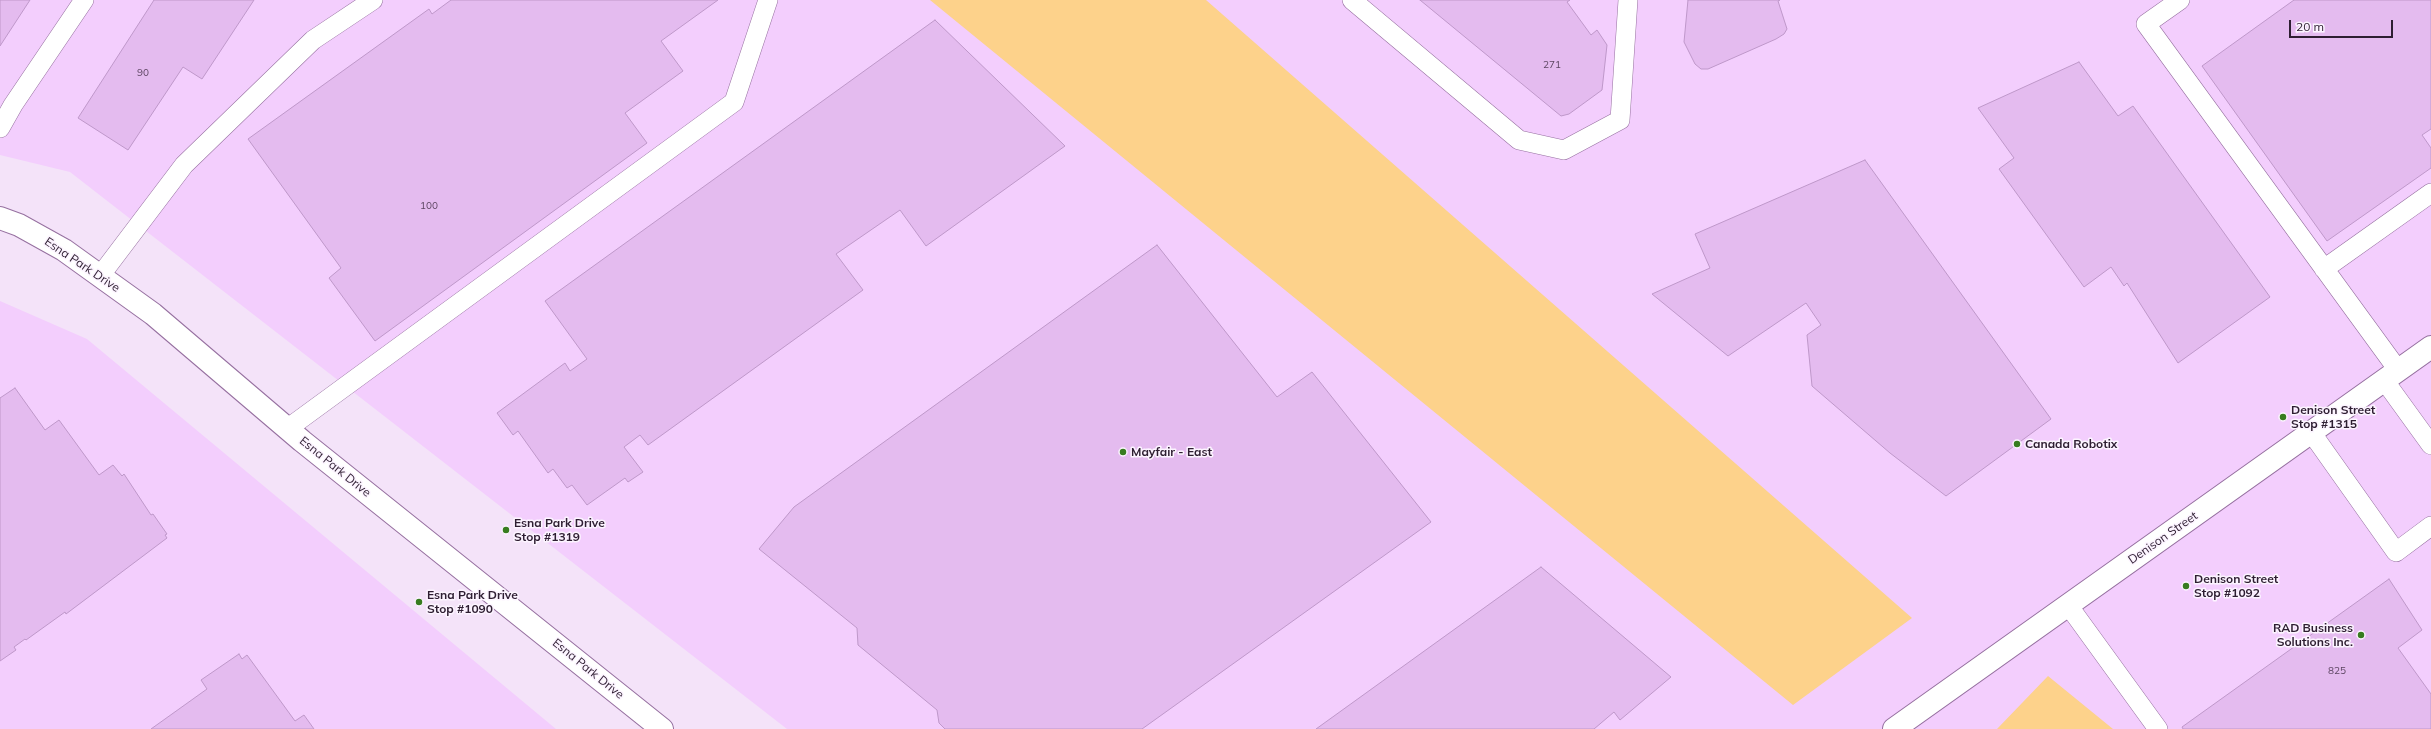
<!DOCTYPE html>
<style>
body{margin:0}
#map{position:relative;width:2431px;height:729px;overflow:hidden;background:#f4e3f9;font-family:Mulish,sans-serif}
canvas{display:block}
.scale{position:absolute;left:2289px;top:20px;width:104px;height:18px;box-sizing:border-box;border:2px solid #2e1e32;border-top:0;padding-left:5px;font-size:12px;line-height:14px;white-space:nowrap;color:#2e1e32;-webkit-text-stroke:3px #fcf4ff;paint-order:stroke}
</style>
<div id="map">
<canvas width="2431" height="729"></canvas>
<div class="scale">20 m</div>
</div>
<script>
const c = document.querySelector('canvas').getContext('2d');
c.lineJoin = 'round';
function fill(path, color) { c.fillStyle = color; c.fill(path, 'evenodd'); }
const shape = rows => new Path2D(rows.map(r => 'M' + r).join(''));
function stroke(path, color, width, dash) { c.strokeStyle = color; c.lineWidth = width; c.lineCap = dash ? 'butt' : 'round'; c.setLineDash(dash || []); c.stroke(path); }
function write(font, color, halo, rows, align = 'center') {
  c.font = font + ' Mulish,sans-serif'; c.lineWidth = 3; c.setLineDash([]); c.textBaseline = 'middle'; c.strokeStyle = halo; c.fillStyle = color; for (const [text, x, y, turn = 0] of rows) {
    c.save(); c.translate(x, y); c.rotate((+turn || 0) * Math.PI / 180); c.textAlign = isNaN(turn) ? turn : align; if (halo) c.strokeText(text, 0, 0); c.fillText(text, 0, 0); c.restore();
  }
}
fill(shape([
 [0,0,2431,0,2431,729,787,729,70,172,0,155],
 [0,301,87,339,556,729,0,729]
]), '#f3cefd');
fill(shape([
 [930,0,1206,0,1912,618,1793,705],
 [2048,676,2113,729,1997,729]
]), '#fdd28b');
const building = shape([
 [0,0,30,0,0,46,0,0],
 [154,0,254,0,202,79,183,67,128,150,78,118,154,0],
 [451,0,718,0,661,41,683,71,625,113,647,143,375,341,329,278,341,268,248,139,429,9,432,14,451,0],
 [1420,0,1570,0,1567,2,1591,35,1597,30,1607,45,1602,90,1569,114,1561,116,1420,0],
 [1688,0,1780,0,1778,1,1787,29,1784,34,1776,39,1708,69,1701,69,1695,64,1684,42,1688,0],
 [2294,0,2431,0,2431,129,2422,135,2431,148,2431,168,2327,241,2202,66,2294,0],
 [935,20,1065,146,926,246,900,210,836,254,863,290,648,445,640,435,624,447,643,472,628,482,625,478,587,505,572,485,567,488,553,469,548,473,518,431,513,435,497,413,565,363,570,371,587,359,545,301,935,20],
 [2079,62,2118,116,2133,106,2270,297,2178,363,2127,283,2124,286,2111,267,2084,287,1999,169,2014,158,1978,108,2079,62],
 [1865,160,2051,419,1946,496,1890,453,1812,386,1807,335,1821,325,1806,303,1728,356,1652,294,1710,268,1695,234,1865,160],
 [1157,245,1277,397,1312,372,1431,522,1142,729,945,729,939,723,937,710,858,645,857,628,759,549,794,507,1157,245],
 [15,388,45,430,59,420,99,475,113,465,122,476,124,474,151,515,153,514,167,534,165,535,167,538,66,614,65,612,26,640,25,639,14,647,16,650,0,661,0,398,15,388],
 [1541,567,1671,677,1620,720,1614,712,1594,729,1316,729,1541,567],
 [2389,579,2422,630,2398,648,2431,694,2431,729,2183,729,2182,727,2389,579],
 [239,654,242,659,247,655,295,721,304,715,314,729,151,729,207,689,201,680,239,654]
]);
fill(building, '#e4bbef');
stroke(building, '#bf98ca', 1);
const service = shape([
 [1352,0,1519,140,1564,150,1620,120,1628,0],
 [2180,0,2146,24,2398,370],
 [0,128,13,105,84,0],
 [2324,269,2431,193],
 [100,276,184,165,313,40,373,0],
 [2384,380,2431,445],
 [287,429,734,102,768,0],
 [2311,432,2396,552,2431,526],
 [2068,605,2158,729]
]);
const tertiary = shape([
 [0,218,19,225,64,250,153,314,302,441,662,729],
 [1894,729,2431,347]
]);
stroke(service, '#9670a0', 20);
stroke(tertiary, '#9670a0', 24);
stroke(service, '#fff', 19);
stroke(tertiary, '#fff', 22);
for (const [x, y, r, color] of [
 [2283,417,4,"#377c1f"],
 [2017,444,4,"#377c1f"],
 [1123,452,4,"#377c1f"],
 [506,530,4,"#377c1f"],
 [2186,586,4,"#377c1f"],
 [419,602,4,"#377c1f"],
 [2361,635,4,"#377c1f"]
]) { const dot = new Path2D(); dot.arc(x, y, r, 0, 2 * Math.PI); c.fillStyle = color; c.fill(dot); stroke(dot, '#fcf4ff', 1.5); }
write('10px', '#5c4561', null, [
 ["271",1552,65],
 ["90",143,73],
 ["100",429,206],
 ["825",2337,671]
]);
write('12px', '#2e1e32', '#fcf4ff', [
 ["Esna Park Drive",82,265,34],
 ["Esna Park Drive",335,467,39],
 ["Denison Street",2163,538,-35],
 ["Esna Park Drive",588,669,39]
]);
write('bold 12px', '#2e1e32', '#fcf4ff', [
 ["Denison Street",2291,410],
 ["Stop #1315",2291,424],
 ["Canada Robotix",2025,444],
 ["Mayfair - East",1131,452],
 ["Esna Park Drive",514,523],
 ["Stop #1319",514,537],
 ["Denison Street",2194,579],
 ["Stop #1092",2194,593],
 ["Esna Park Drive",427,595],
 ["Stop #1090",427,609],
 ["RAD Business",2353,628,"right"],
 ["Solutions Inc.",2353,642,"right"]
], 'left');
</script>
